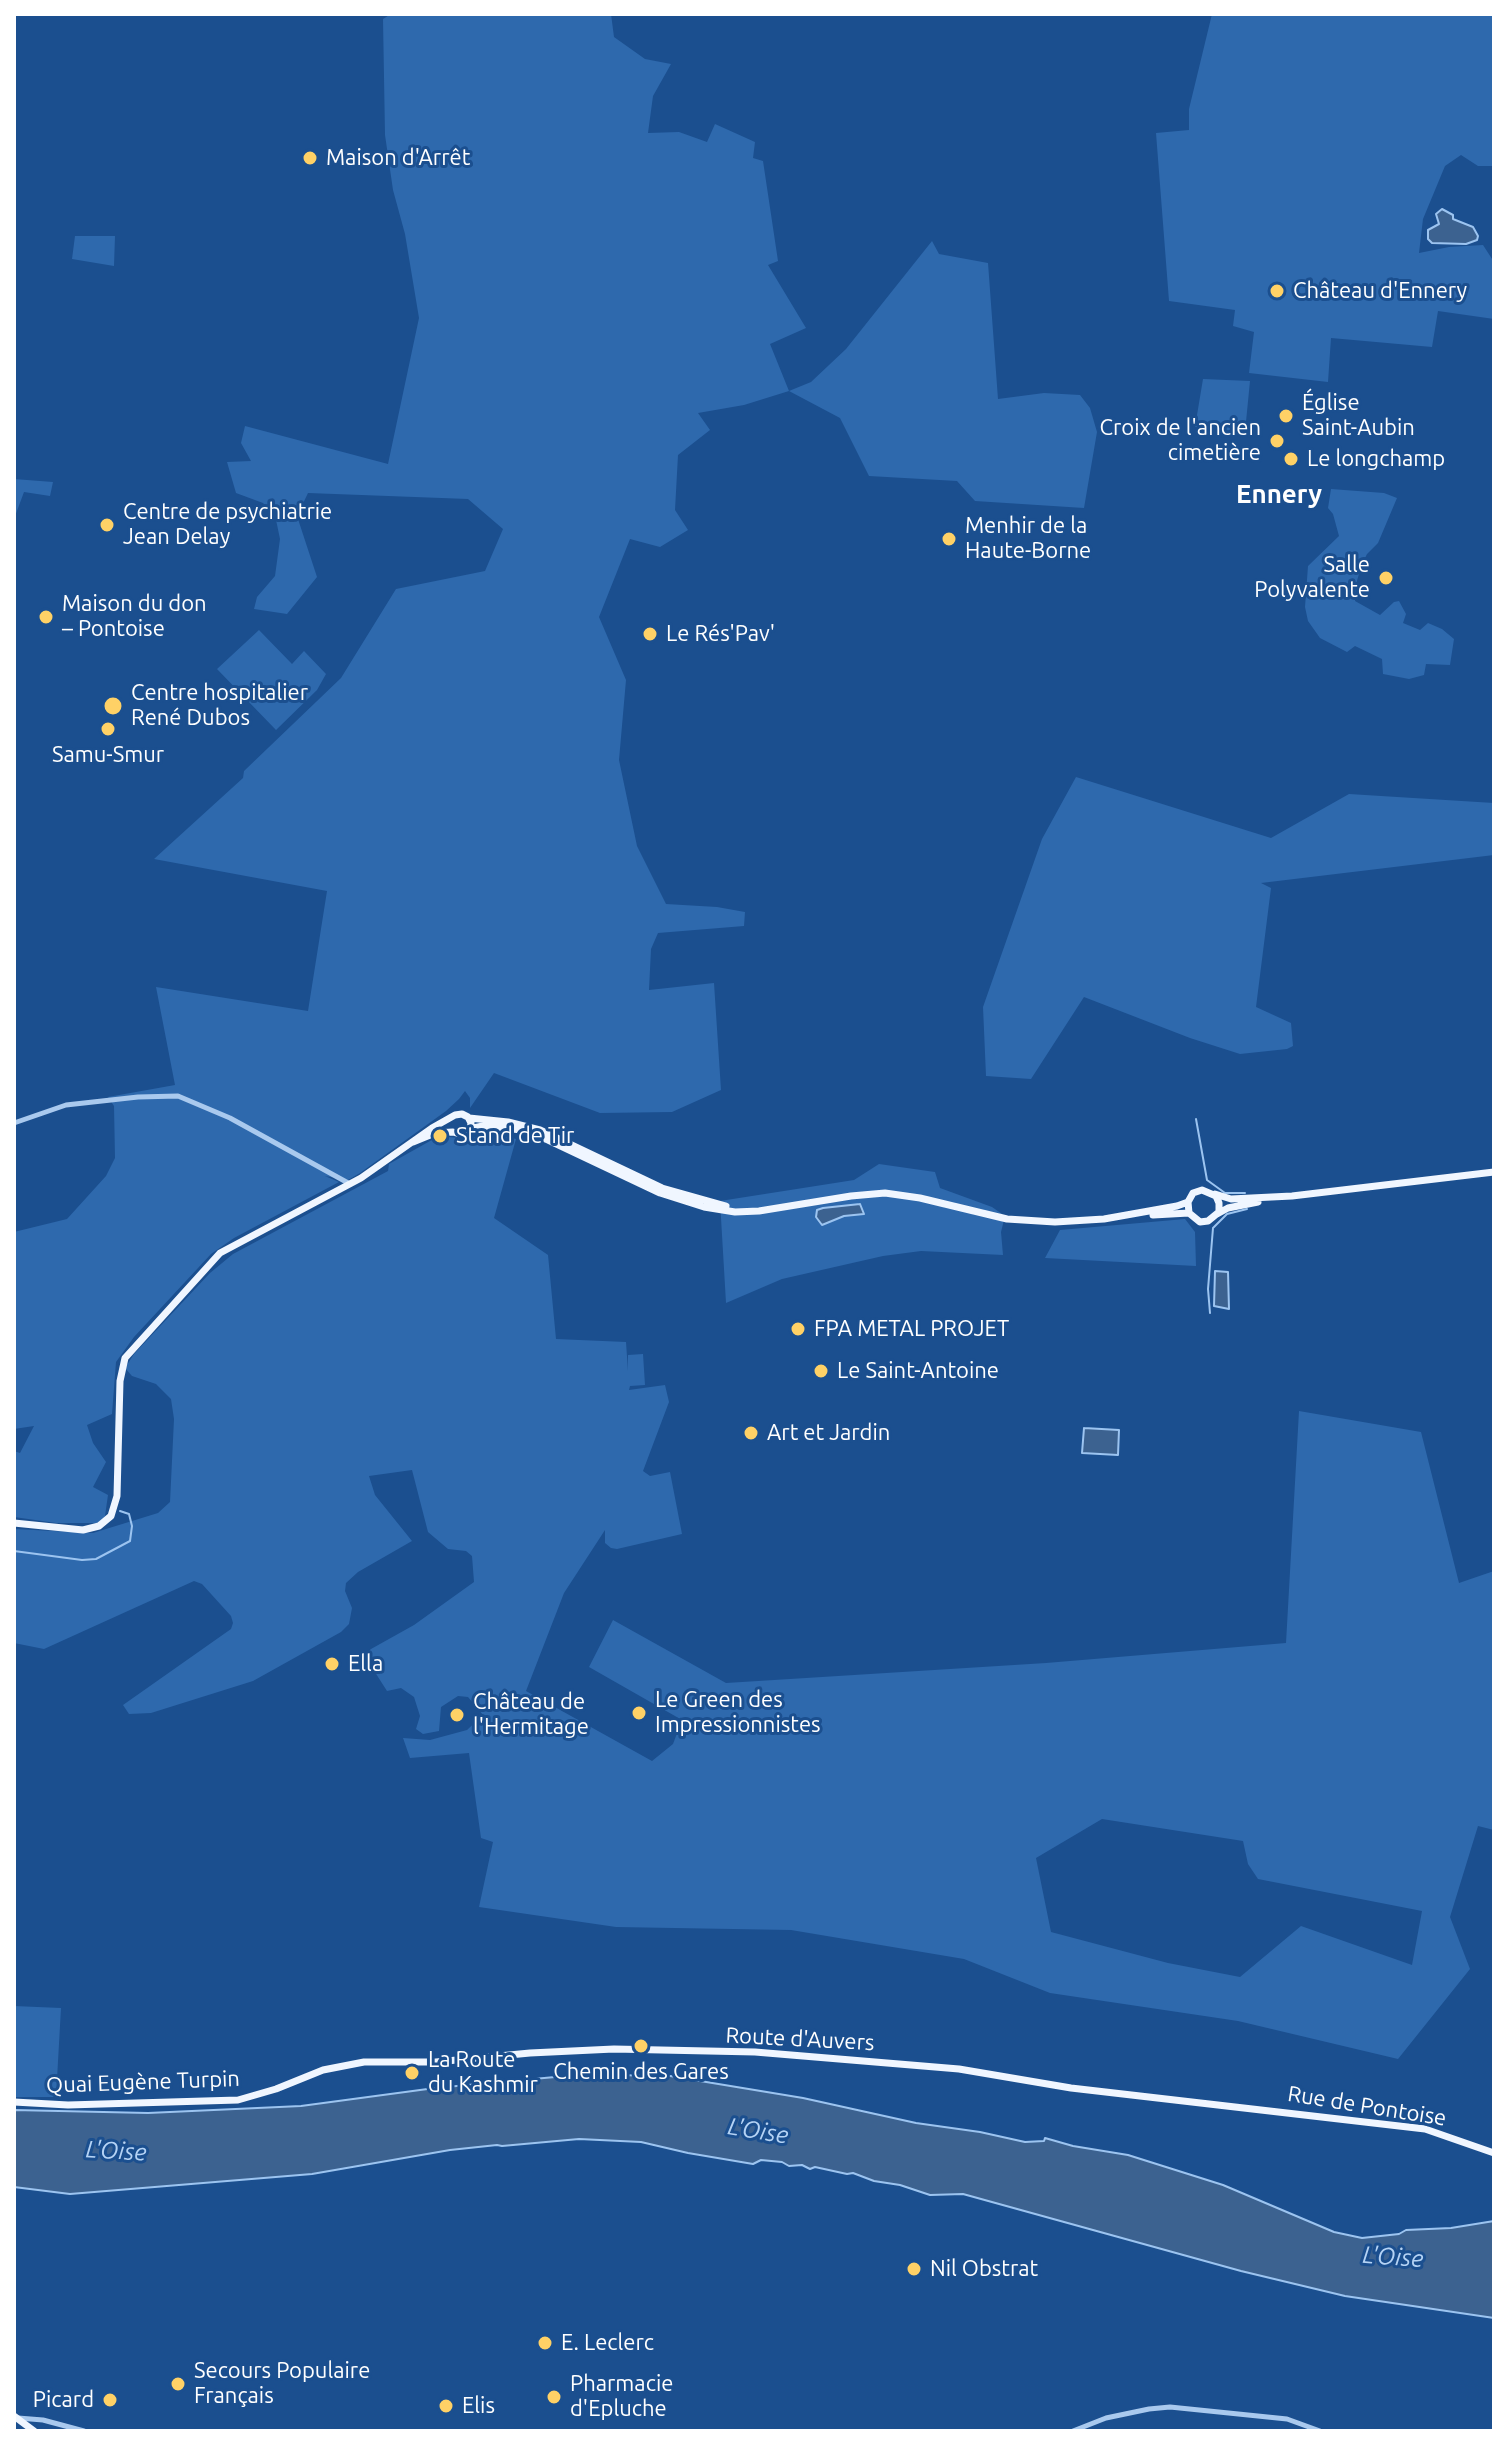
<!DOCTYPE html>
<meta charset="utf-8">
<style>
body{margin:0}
#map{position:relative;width:1508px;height:2445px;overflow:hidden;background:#1b4f8f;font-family:Ubuntu,sans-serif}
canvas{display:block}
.frame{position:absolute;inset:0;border:16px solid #fff;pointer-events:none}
</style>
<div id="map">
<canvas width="1508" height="2445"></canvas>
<div class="frame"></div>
</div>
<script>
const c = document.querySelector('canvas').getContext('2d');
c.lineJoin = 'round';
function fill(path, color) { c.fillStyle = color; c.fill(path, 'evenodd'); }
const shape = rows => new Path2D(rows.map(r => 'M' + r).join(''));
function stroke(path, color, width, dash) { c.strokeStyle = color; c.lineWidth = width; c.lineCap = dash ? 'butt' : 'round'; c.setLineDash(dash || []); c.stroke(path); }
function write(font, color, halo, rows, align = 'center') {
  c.font = font + ' Ubuntu,sans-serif'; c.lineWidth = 6; c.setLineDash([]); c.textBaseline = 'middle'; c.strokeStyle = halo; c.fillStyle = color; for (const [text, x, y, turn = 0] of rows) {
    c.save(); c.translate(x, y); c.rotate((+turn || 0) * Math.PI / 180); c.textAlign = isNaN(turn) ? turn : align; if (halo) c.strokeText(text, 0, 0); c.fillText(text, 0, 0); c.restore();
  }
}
fill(shape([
 [391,14,611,14,614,37,645,59,671,64,653,96,648,133,679,132,707,142,715,124,755,142,753,158,763,161,778,261,768,265,806,328,770,344,789,391,811,382,846,349,932,241,939,254,988,263,998,399,1044,393,1080,395,1090,408,1097,432,1084,508,975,501,957,481,869,476,840,418,789,391,744,405,698,413,710,430,678,455,675,510,688,530,660,547,630,539,599,617,626,680,619,760,637,846,666,904,717,907,745,912,744,926,658,933,651,949,649,990,714,983,721,1090,672,1112,600,1113,494,1073,470,1108,470,1098,465,1091,459,1099,446,1111,360,1173,348,1180,325,1176,339,1182,234,1238,211,1254,134,1337,116,1362,112,1414,87,1425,93,1443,106,1462,93,1487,108,1495,105,1516,100,1523,56,1523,14,1517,14,1451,20,1453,34,1426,14,1429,14,1232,67,1219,106,1176,115,1158,114,1106,108,1097,175,1085,156,987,308,1011,327,891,154,859,243,778,244,771,341,678,396,589,485,571,503,529,468,499,308,493,297,516,317,577,287,614,254,609,257,597,275,576,280,539,275,515,263,503,236,493,227,462,251,461,241,443,245,426,388,464,419,318,405,234,393,190,385,135,383,19],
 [1212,14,1494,14,1494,166,1478,166,1461,155,1445,166,1423,219,1419,253,1449,247,1483,245,1494,262,1494,319,1438,311,1432,347,1331,338,1328,382,1249,373,1254,332,1233,326,1235,310,1169,301,1156,133,1189,130,1189,109],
 [75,236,115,236,114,266,72,259],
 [1203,379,1250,381,1245,432,1195,427],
 [14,479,53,482,50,496,24,492,14,519],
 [1331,489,1384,493,1397,498,1378,543,1367,554,1362,564,1356,584,1355,601,1380,615,1394,602,1399,601,1406,614,1403,623,1420,630,1428,623,1442,629,1454,639,1450,665,1426,664,1424,675,1409,679,1383,674,1382,659,1355,646,1347,652,1320,638,1308,621,1305,607,1308,566,1339,536,1333,514,1328,508],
 [259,630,292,664,304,651,326,674,317,690,276,730,217,669],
 [1076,777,1271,838,1349,794,1494,803,1494,855,1261,883,1271,888,1256,1007,1291,1023,1293,1046,1287,1049,1240,1054,1190,1038,1084,997,1031,1079,986,1076,983,1007,1042,839],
 [491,1133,516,1139,494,1218,548,1255,556,1339,626,1342,628,1371,628,1355,643,1354,645,1385,630,1386,629,1390,665,1385,669,1402,643,1471,650,1476,670,1472,682,1534,617,1549,611,1548,605,1543,605,1530,564,1593,526,1691,652,1761,673,1744,682,1720,589,1667,613,1620,726,1683,1046,1663,1286,1643,1299,1411,1421,1432,1459,1583,1494,1571,1494,1830,1478,1826,1450,1917,1470,1969,1398,2059,1238,2021,1050,1993,964,1959,791,1930,616,1927,479,1907,493,1842,481,1838,469,1753,410,1758,403,1738,430,1740,467,1730,483,1715,468,1697,458,1696,441,1707,439,1731,423,1734,416,1729,420,1716,414,1697,401,1688,387,1691,364,1655,371,1649,414,1625,474,1582,472,1556,466,1551,448,1549,428,1532,412,1470,369,1476,375,1495,412,1541,358,1572,346,1583,345,1591,352,1608,349,1624,341,1632,253,1681,151,1713,129,1714,123,1705,231,1629,233,1623,231,1616,202,1584,194,1581,44,1649,14,1643,14,1529,93,1533,158,1513,170,1502,174,1419,171,1399,156,1384,132,1376,125,1368,134,1354,210,1273,233,1254,388,1171,389,1164,439,1136,469,1139],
 [1102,1819,1243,1841,1248,1864,1258,1879,1422,1911,1412,1965,1301,1926,1240,1977,1168,1963,1051,1932,1036,1858],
 [879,1164,935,1172,940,1188,992,1207,1005,1216,1001,1232,1003,1255,921,1251,883,1256,782,1279,726,1303,720,1201,854,1180],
 [1185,1219,1195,1232,1196,1266,1045,1258,1060,1230],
 [14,2006,61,2008,56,2097,14,2097]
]), '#2e69ad');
const water = shape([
 [1442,209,1453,215,1453,219,1473,227,1478,236,1477,240,1466,244,1432,243,1428,239,1428,230,1439,224,1436,214,1442,209],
 [860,1204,864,1214,844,1216,822,1225,816,1217,817,1210,823,1208,860,1204],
 [1215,1271,1228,1272,1229,1309,1214,1306,1215,1271],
 [1084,1428,1119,1430,1118,1455,1082,1453,1084,1428],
 [664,2075,803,2098,916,2123,980,2132,1025,2142,1044,2141,1045,2138,1073,2146,1128,2155,1223,2185,1334,2232,1362,2238,1399,2234,1406,2230,1451,2228,1494,2221,1494,2318,1345,2296,1241,2271,963,2194,930,2195,900,2185,874,2181,853,2173,847,2174,815,2167,810,2169,802,2165,789,2166,782,2162,761,2160,753,2164,688,2153,641,2142,579,2139,502,2146,497,2145,450,2150,312,2174,70,2194,14,2187,14,2110,148,2113,301,2106,435,2088,566,2076,664,2075]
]);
fill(water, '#3c6290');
stroke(water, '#9cc4f0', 2);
stroke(shape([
 [1196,1119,1207,1180,1225,1193,1245,1193],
 [1210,1313,1208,1289,1213,1228,1227,1214,1247,1209],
 [14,1551,82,1560,96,1559,130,1541,132,1526,129,1514,120,1511]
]), '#9cc4f0', 2);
stroke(shape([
 [14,1123,66,1105,138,1097,178,1096,230,1118,350,1184],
 [18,2418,43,2420,84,2431],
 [1073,2431,1106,2418,1149,2409,1170,2407,1287,2419,1320,2431]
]), '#a9c9ee', 5);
stroke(shape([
 [469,1118,508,1122,540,1130,662,1188,726,1206],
 [413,1142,435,1133,453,1132,463,1135,473,1128,483,1126,522,1130,548,1140,660,1193,704,1207,735,1212,759,1211,851,1196,885,1193,920,1198,1007,1219,1055,1222,1104,1219,1177,1206,1188,1202,1193,1193,1202,1190,1216,1196,1219,1203,1219,1212,1208,1221,1200,1222,1189,1213,1188,1202],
 [1215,1194,1231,1199,1292,1196,1494,1172],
 [1217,1214,1228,1208,1258,1202],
 [1153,1215,1189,1213],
 [14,1523,83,1530,99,1526,111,1516,117,1496,120,1381,125,1358,220,1253,361,1178,432,1128,455,1115,462,1114,468,1117,471,1123,470,1130],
 [14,2102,68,2105,238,2100,276,2089,323,2070,364,2062,436,2062,530,2053,614,2049,755,2052,959,2069,1071,2088,1425,2129,1494,2153],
 [14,2416,34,2431]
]), '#f0f6ff', 7);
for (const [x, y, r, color] of [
 [310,158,8,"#ffd166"],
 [1277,291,8,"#ffd166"],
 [1286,416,8,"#ffd166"],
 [1277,441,8,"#ffd166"],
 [1291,459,8,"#ffd166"],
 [107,525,8,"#ffd166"],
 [949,539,8,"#ffd166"],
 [1386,578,8,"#ffd166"],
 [46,617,8,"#ffd166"],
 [650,634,8,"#ffd166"],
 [113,706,10,"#ffd166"],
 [108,729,8,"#ffd166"],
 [440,1136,8,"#ffd166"],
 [798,1329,8,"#ffd166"],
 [821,1371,8,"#ffd166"],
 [751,1433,8,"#ffd166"],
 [332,1664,8,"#ffd166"],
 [639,1713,8,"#ffd166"],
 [457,1715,8,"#ffd166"],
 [641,2046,8,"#ffd166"],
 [412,2073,8,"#ffd166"],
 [914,2269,8,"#ffd166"],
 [545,2343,8,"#ffd166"],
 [178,2384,8,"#ffd166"],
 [554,2397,8,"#ffd166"],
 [110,2400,8,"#ffd166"],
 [446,2406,8,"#ffd166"]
]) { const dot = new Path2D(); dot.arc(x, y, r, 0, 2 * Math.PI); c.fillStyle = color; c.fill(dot); stroke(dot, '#1b4f8f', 3); }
write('22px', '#fff', '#1b4f8f', [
 ["Maison d'Arrêt",326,158],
 ["Château d'Ennery",1293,291],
 ["Église",1302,403],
 ["Saint-Aubin",1302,428],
 ["Croix de l'ancien",1261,428,"right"],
 ["cimetière",1261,453,"right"],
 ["Le longchamp",1307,459],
 ["Centre de psychiatrie",123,512],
 ["Jean Delay",123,537],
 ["Menhir de la",965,526],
 ["Haute-Borne",965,551],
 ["Salle",1370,565,"right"],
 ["Polyvalente",1370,590,"right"],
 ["Maison du don",62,604],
 ["– Pontoise",62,629],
 ["Le Rés'Pav'",666,634],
 ["Centre hospitalier",131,693],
 ["René Dubos",131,718],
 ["Samu-Smur",108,755,"center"],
 ["Stand de Tir",456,1136],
 ["FPA METAL PROJET",814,1329],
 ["Le Saint-Antoine",837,1371],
 ["Art et Jardin",767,1433],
 ["Ella",348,1664],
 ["Le Green des",655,1700],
 ["Impressionnistes",655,1725],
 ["Château de",473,1702],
 ["l'Hermitage",473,1727],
 ["La Route",428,2060],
 ["du Kashmir",428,2085],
 ["Chemin des Gares",641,2072,"center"],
 ["Nil Obstrat",930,2269],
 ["E. Leclerc",561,2343],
 ["Secours Populaire",194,2371],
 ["Français",194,2396],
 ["Pharmacie",570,2384],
 ["d'Epluche",570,2409],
 ["Picard",94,2400,"right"],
 ["Elis",462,2406]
], 'left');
write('22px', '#fff', '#1b4f8f', [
 ["Route d'Auvers",800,2039,3],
 ["Quai Eugène Turpin",143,2082,-2],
 ["Rue de Pontoise",1367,2106,9]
]);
write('italic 24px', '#b5d3f5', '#1b4f8f', [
 ["L'Oise",758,2131,9],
 ["L'Oise",116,2151,3],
 ["L'Oise",1393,2257,4]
]);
write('bold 26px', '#fff', '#1b4f8f', [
 ["Ennery",1279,494]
]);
</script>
